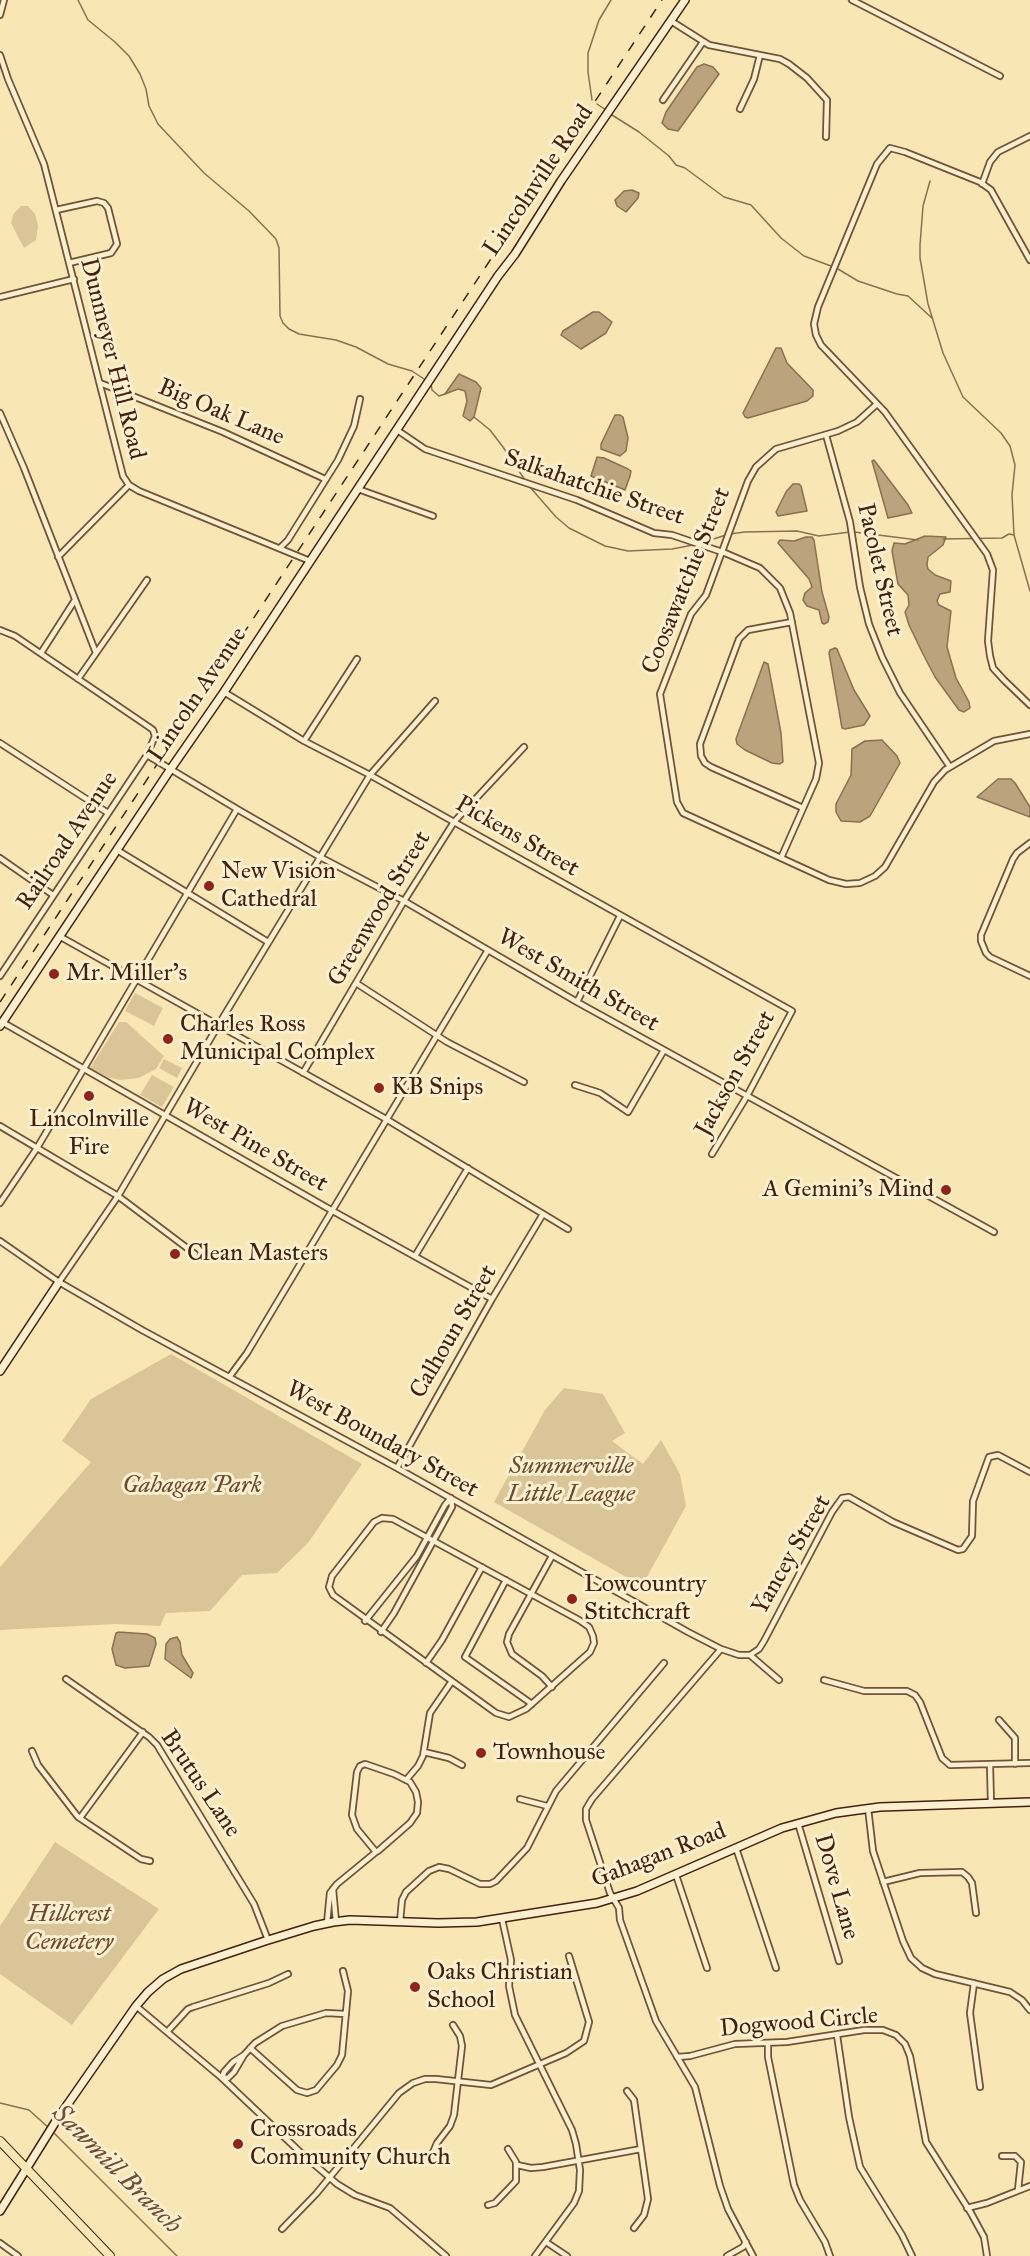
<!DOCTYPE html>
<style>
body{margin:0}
canvas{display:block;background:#f9e6b5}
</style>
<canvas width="1030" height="2256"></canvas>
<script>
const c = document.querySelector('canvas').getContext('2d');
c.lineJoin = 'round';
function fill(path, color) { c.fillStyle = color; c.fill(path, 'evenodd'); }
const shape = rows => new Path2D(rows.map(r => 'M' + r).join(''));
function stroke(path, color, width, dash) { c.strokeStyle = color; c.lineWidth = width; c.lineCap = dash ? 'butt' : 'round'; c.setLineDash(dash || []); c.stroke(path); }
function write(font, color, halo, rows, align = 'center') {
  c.font = font + ' "IM FELL Great Primer",serif'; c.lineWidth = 6; c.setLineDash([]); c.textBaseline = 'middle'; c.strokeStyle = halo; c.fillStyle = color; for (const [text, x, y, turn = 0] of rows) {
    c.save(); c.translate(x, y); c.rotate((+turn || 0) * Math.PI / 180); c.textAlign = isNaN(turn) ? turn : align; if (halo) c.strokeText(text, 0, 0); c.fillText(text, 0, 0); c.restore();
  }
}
fill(shape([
 [21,206,28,206,35,214,38,226,36,240,24,248,11,223,14,213],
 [135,993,163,1008,154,1026,125,1011],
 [119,1022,126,1022,164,1056,156,1069,139,1078,120,1080,107,1077,90,1068],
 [164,1059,182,1068,177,1078,159,1068],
 [152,1075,174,1087,162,1107,140,1095],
 [171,1354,362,1464,308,1543,277,1573,242,1575,210,1611,166,1613,160,1626,116,1624,0,1630,0,1567,91,1462,62,1441,91,1399],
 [564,1388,603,1394,625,1433,612,1441,643,1464,661,1440,680,1474,686,1506,642,1586,494,1502,545,1410],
 [55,1842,159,1909,72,2025,0,1974,0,1926]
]), '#dac599');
const water = shape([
 [704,64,713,67,719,74,678,131,668,129,662,123,666,112,697,67,704,64],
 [632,190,639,193,638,198,626,212,617,206,615,200,624,191,632,190],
 [593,312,599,312,612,322,606,333,581,349,561,335,563,331,593,312],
 [776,348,781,348,787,363,813,390,813,396,807,401,748,418,745,417,743,413,776,348],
 [459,374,476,382,481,388,474,417,470,421,463,416,467,401,465,391,458,389,445,394,459,374],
 [615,415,620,415,623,417,628,438,626,451,620,456,601,449,601,444,615,415],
 [597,457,604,458,628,469,631,471,630,476,625,490,591,476,597,457],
 [874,460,908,505,912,513,888,518,872,461,874,460],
 [793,484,799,484,801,486,807,511,778,516,776,512,786,492,793,484],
 [925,536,946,537,943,545,928,557,927,565,928,569,935,575,951,581,950,592,940,594,937,601,939,605,951,611,947,647,956,678,969,702,970,708,964,712,959,710,935,677,922,652,909,625,905,612,909,605,908,595,898,584,892,551,894,543,905,544,925,536],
 [806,537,812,537,814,540,822,592,829,617,828,622,824,624,822,623,819,610,807,606,803,600,805,593,812,587,809,579,778,543,780,540,794,541,806,537],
 [835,648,837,649,854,690,870,716,864,725,845,729,842,728,829,653,830,650,835,648],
 [764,662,768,664,781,733,783,762,780,764,772,763,745,750,737,744,736,739,764,662],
 [882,740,897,756,900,763,870,816,860,822,841,821,836,812,836,804,851,775,852,749,865,741,882,740],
 [998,779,1011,779,1015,783,1030,807,1030,817,977,797,998,779],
 [119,1632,147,1634,155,1638,156,1644,149,1666,125,1668,116,1665,112,1649,116,1633,119,1632],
 [177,1637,180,1642,182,1655,193,1673,191,1678,165,1659,166,1644,170,1639,177,1637]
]);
fill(water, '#bba37d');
stroke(water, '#8b6f51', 1.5);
stroke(shape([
 [78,0,88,20,115,42,129,56,140,74,146,89,149,106,158,124,204,173,249,211,276,239,279,248,280,316,283,323,289,329,299,334,336,340,356,347,388,364,412,371,424,379],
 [592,100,588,72,588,53,599,20,611,0],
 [597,104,606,110],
 [612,115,639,132,669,156,676,165,685,168,724,197,751,205,781,238,804,256,831,266],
 [930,181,923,206,920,245,920,258,928,304,943,353,963,397,1001,433,1010,446,1015,465,1012,495,1014,535,1030,591],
 [838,269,858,281,897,294,908,296,933,319],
 [431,384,432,390,439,396,445,394],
 [474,417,490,430,503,447,525,480],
 [529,486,556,517,569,528,605,546,628,551,672,549,693,545],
 [854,532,918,540],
 [943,539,1002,538,1009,534,1014,535],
 [701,543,729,534,745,532,797,531,819,536,850,532],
 [0,2103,29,2110,49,2128],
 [52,2131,177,2256]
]), '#8b6f51', 1.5);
const street = shape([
 [852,0,1000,76],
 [0,15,4,0],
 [671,21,709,45,780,59,789,64,807,78,827,100,826,137],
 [0,55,8,79,44,164,123,476,129,485,139,491,310,561],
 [663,100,703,42],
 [740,109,754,79,760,55],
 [982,184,990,162,998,152,1030,136],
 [56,210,97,201,104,203,108,208,117,244,111,253,69,263],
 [1030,260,991,190,980,182,905,152,890,148,877,164,818,307,814,324,816,335,821,345,885,412,987,554,993,570,988,641,990,656,993,668,1004,680,1030,705],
 [0,297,74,279],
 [100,383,223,432,325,479],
 [877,404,857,422,838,431,776,449,756,467,748,481,706,595,691,614,660,694,677,802,683,813,829,880,846,884,860,883,875,876,885,867,934,782,945,770,994,741,1030,734],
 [0,413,24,468,96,653],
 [397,430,425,449,577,500,654,533,672,535,725,553,760,568,780,588,790,613,819,763,816,779,781,858],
 [826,435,850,522,860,587,869,624,882,657,900,693,950,767],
 [358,489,433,516],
 [280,548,288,540,338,460,354,426,360,399],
 [58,557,129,485],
 [792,622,748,630,739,639,700,744,701,756,705,763,711,767,803,808],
 [0,630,15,636,149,727,153,730,155,736,147,755,0,976],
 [41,653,75,600],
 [78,679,147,580],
 [224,692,304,741,370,775,792,1011,747,1096,712,1154],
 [304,741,357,659],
 [0,743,108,813],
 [147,755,237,809,320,857,404,901,577,1002,994,1232],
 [1030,843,1017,853,1013,859,981,935,981,941,986,953,990,957,1030,976],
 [117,850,268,942],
 [0,858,53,895],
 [59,936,386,1119,568,1229],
 [356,983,447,1042,524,1082],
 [577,1002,620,916],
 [2,1022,331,1210,492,1299],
 [303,1073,404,901,454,822,524,747],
 [575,1085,600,1093,628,1112,664,1050],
 [0,1126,118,1196,195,1254],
 [0,1203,37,1148,237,809],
 [0,1241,59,1282,142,1330,397,1468,688,1632,721,1649,739,1655,750,1655,779,1680],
 [415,1256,468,1168],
 [59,1282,118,1196,219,1024,370,775,435,701],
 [230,1376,247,1353,488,950],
 [397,1468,492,1299,543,1214],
 [382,1518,393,1519,579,1620,589,1627,593,1636,594,1643,590,1652,526,1709,509,1717,496,1713,333,1595,329,1587,332,1576,374,1522,382,1518],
 [506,1580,465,1657,532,1704],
 [365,1621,417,1556,445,1505,451,1498],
 [381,1632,394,1613,452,1507,451,1498],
 [721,1649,592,1799,586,1809,586,1820,610,1893,619,1908,620,1920,656,2021,695,2087,720,2186,728,2209,753,2256],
 [750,1655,759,1649,764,1641,832,1512,842,1498,849,1497,893,1522,958,1550,963,1549,972,1536,973,1501,989,1457,998,1455,1030,1472],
 [426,1663,442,1640,482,1567],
 [66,1679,149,1737,157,1745,254,1904,268,1940],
 [824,1680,864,1691,907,1691,915,1695,920,1702,942,1758,950,1765,1030,1763],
 [552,1687,542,1676,512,1654,507,1642,509,1634,552,1556],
 [999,1720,1015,1738,1015,1764],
 [32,1751,38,1765,78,1817,141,1859,150,1861],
 [424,1752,449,1758,462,1765],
 [990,1765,991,1804],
 [406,1780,418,1766,423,1756,430,1713,452,1681],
 [520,1799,547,1806],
 [868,1808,873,1851,903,1941,911,1958,922,1968,935,1974,1010,1992,1022,2000,1030,2010],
 [80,1818,143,1732],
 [798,1823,839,1961],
 [736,1848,776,1968],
 [676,1875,707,1968],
 [883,1882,920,1873,962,1872,968,1877,972,1883,976,1913],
 [333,1889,336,1922],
 [502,1919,511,1960,509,1986,515,2015,572,2130,576,2144,580,2170,579,2191,574,2203,535,2256],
 [400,1922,402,1900,406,1892,429,1871,439,1867,449,1869,480,1884,490,1884,496,1881,527,1848,556,1791,664,1663],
 [327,1923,330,1893,337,1884,376,1852,378,1851,410,1823,417,1813,418,1802,416,1792,410,1782,394,1774,365,1764,360,1766,357,1772,352,1815,357,1829,376,1852],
 [974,1983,970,2013,980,2087],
 [136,2006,222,2078,300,2152,337,2184,355,2195,390,2208,446,2256],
 [167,2032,188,2009,193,2007,269,1983,288,1974],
 [837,2035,849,2117,860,2167,902,2235,912,2256],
 [768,2043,768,2057,794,2185,800,2200,825,2242,830,2256],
 [250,2048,297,2090,307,2093,316,2090,337,2065,342,2055,348,1991,343,1971],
 [244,2055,255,2043,282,2026,326,2013,346,2014],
 [244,2055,234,2072,228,2078,222,2078,224,2072,233,2062,244,2055],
 [677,2057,690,2056,735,2044,787,2042,864,2030,883,2030,896,2035,905,2044,910,2056,926,2142,971,2213,984,2237,987,2256],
 [627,2091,634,2100,648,2199,644,2215,634,2228],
 [1002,2156,1015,2156,1021,2162,1018,2190],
 [431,2157,437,2143,450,2126,454,2115,462,2046,460,2036,453,2025],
 [517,2165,531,2168,543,2167,641,2149],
 [488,2205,495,2203,516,2181,516,2162,508,2149],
 [967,2208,987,2203,1030,2186],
 [282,2229,316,2194,399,2093,413,2083,425,2079,436,2079,491,2085,566,2053,584,2041,589,2022,569,1956],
 [546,2242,567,2256],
 [0,2243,18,2256],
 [727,2256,743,2247,746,2242]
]);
const secondary = shape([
 [0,1026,170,770,224,692,498,276,515,254,561,181,685,0],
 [0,1371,59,1282],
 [0,2211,56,2121,136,2006,148,1992,163,1979,181,1969,265,1941,314,1926,333,1922,350,1920,438,1923,477,1922,597,1903,637,1891,782,1828,836,1813,880,1807,1030,1802]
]);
const primary = shape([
 [0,2141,110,2256]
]);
stroke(street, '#705238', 8);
stroke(secondary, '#43210f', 10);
stroke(primary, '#43210f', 10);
stroke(street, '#fbefcf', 4.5);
stroke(secondary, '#fbefcf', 7);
stroke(primary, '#f9e6b5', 8);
stroke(shape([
 [0,1002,662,0]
]), '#43210f', 1.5, [10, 10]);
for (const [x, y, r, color] of [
 [209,886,6,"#8f2418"],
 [54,974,6,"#8f2418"],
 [168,1039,6,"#8f2418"],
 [379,1088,6,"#8f2418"],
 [89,1096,6,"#8f2418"],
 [946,1190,6,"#8f2418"],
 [175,1254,6,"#8f2418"],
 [572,1599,6,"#8f2418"],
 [481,1753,6,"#8f2418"],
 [415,1987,6,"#8f2418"],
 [238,2144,6,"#8f2418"]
]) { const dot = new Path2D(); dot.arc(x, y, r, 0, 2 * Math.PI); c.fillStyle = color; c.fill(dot); stroke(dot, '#fbefcf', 2); }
write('24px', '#43210f', '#fbefcf', [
 ["Lincolnville Road",539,181,-56],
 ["Dunmeyer Hill Road",112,359,76],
 ["Big Oak Lane",221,413,23],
 ["Salkahatchie Street",594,488,19],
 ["Pacolet Street",879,570,77],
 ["Coosawatchie Street",687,581,-68],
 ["Lincoln Avenue",198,695,-56],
 ["Pickens Street",517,837,30],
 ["Railroad Avenue",68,841,-56],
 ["Greenwood Street",380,909,-59],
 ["West Smith Street",578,981,30],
 ["Jackson Street",736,1074,-61],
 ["West Pine Street",255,1146,30],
 ["Calhoun Street",454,1332,-60],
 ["West Boundary Street",382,1440,29],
 ["Yancey Street",792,1555,-60],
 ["Brutus Lane",200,1784,56],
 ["Gahagan Road",659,1856,-21],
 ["Dove Lane",836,1887,74],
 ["Dogwood Circle",799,2023,-5]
]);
write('24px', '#43210f', '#fbefcf', [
 ["New Vision",221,872],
 ["Cathedral",221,900],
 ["Mr. Miller's",66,974],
 ["Charles Ross",180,1025],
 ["Municipal Complex",180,1053],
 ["KB Snips",391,1088],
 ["Lincolnville",89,1120,"center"],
 ["Fire",89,1148,"center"],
 ["A Gemini's Mind",934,1190,"right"],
 ["Clean Masters",187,1254],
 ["Lowcountry",584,1585],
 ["Stitchcraft",584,1613],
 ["Townhouse",493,1753],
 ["Oaks Christian",427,1973],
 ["School",427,2001],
 ["Crossroads",250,2130],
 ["Community Church",250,2158]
], 'left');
write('italic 24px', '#694a32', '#fbefcf', [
 ["Summerville",571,1467],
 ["Little League",571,1495],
 ["Gahagan Park",192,1486],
 ["Hillcrest",69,1915],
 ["Cemetery",69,1943]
]);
write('italic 26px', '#6d4e36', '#fbefcf', [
 ["Sawmill Branch",116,2170,45]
]);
</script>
